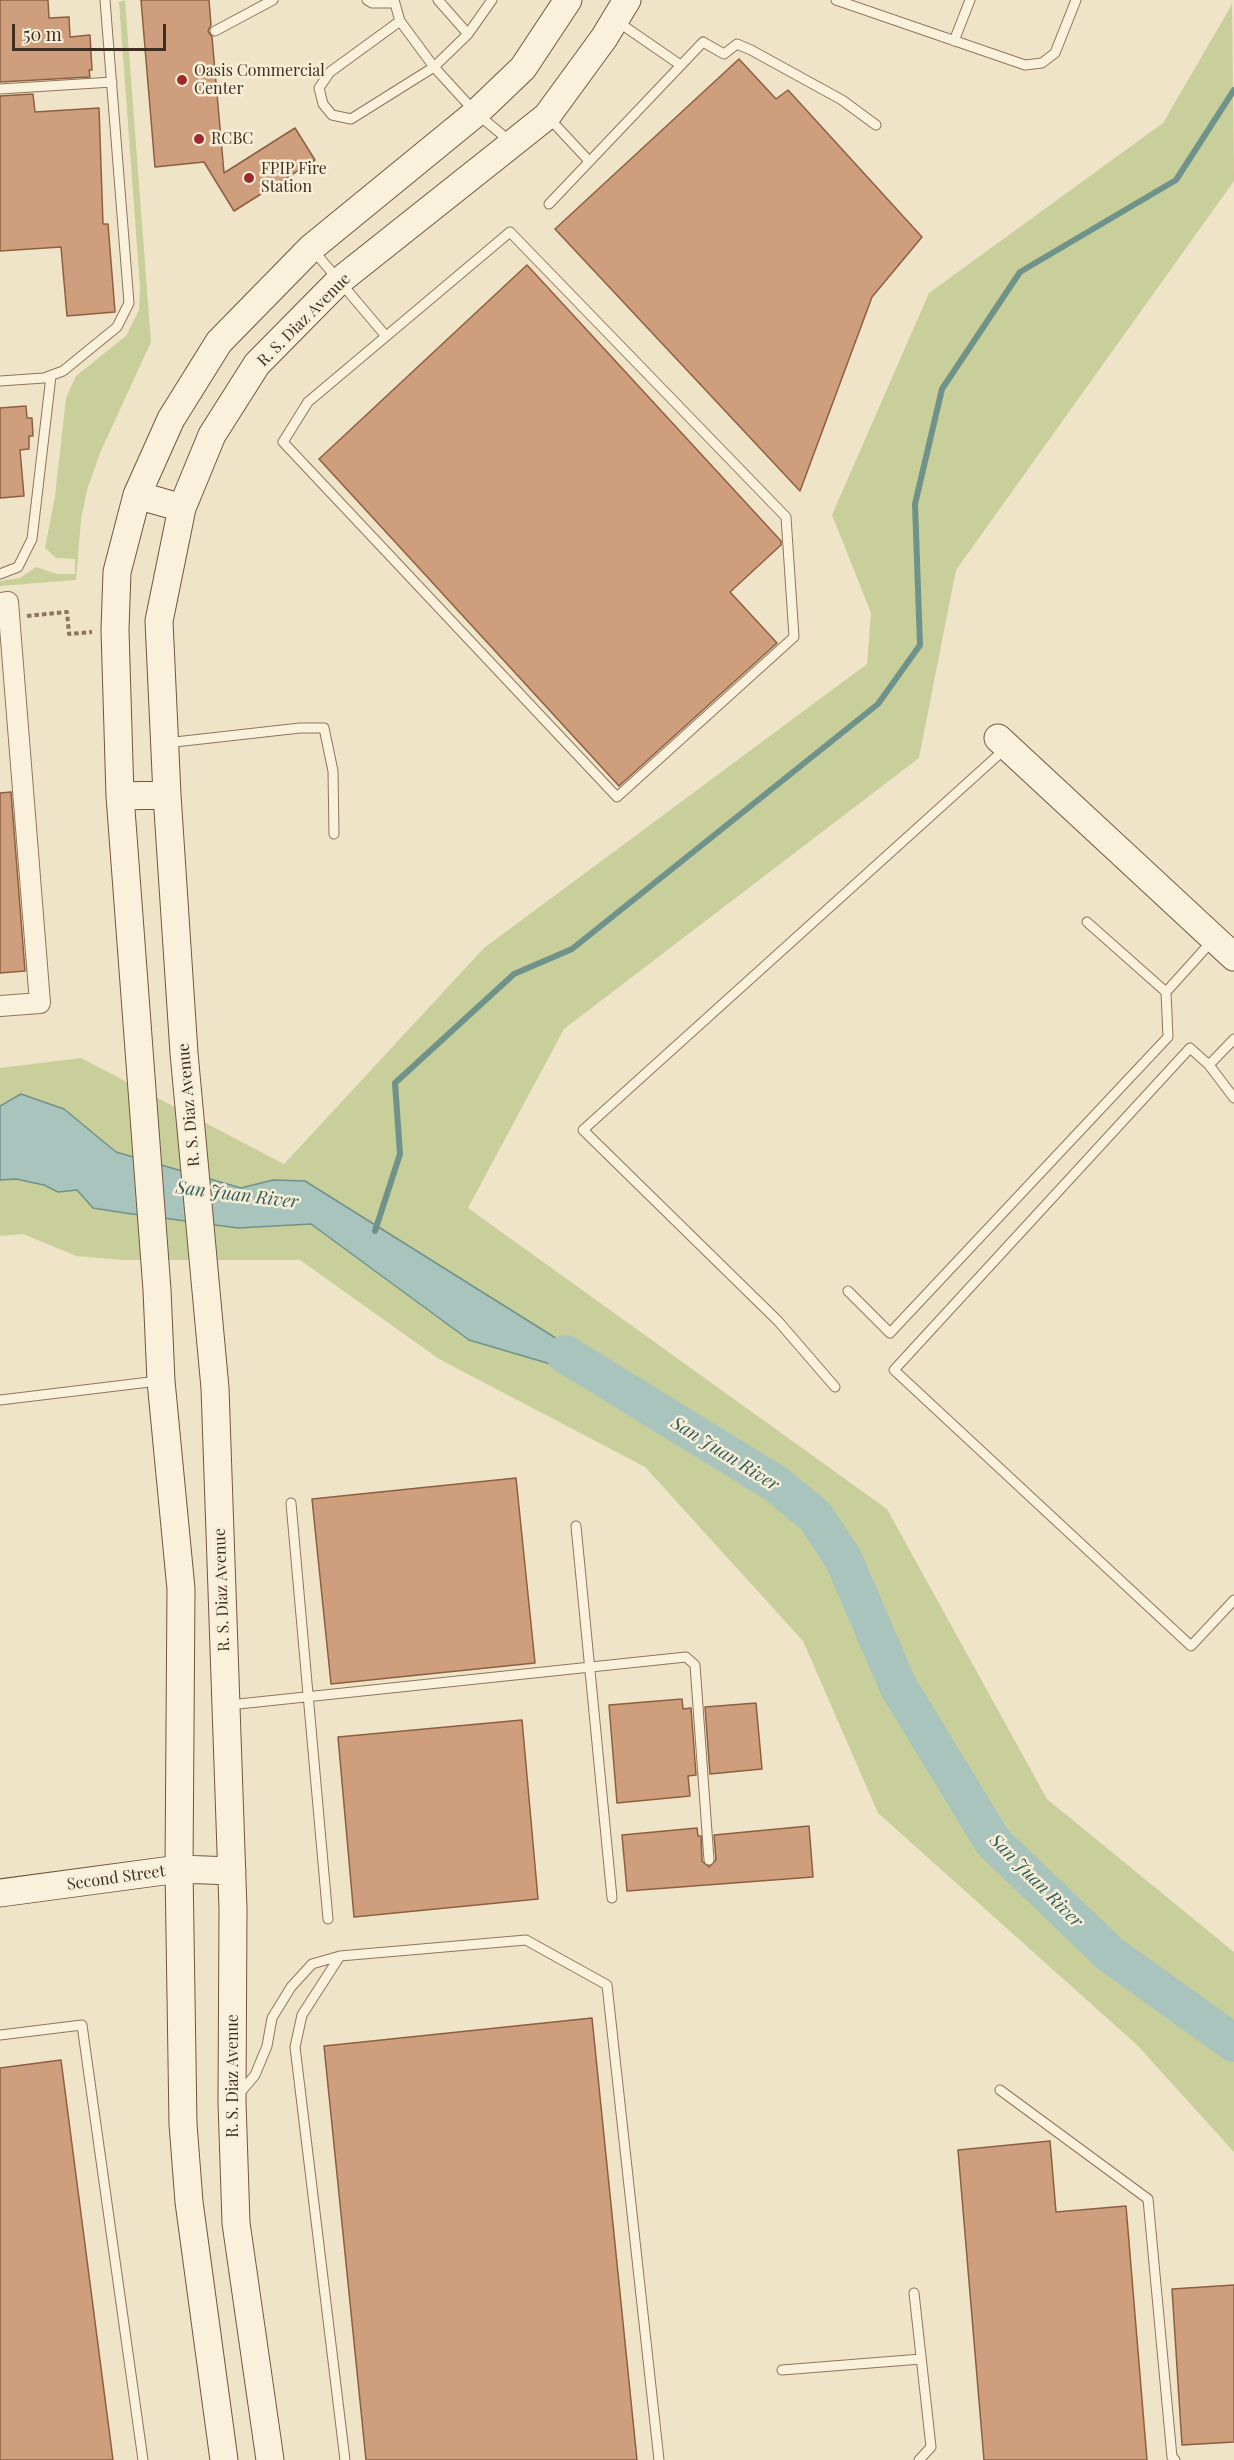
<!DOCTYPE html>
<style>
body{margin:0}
#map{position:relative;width:1234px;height:2460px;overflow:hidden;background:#f0e4c8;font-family:"Playfair Display",serif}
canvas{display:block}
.scale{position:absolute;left:12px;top:24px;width:154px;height:27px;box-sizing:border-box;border:3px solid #3d2e20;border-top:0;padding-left:8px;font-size:18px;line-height:21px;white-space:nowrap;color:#3d2e20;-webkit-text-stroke:4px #f7eed8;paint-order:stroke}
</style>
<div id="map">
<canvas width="1234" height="2460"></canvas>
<div class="scale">50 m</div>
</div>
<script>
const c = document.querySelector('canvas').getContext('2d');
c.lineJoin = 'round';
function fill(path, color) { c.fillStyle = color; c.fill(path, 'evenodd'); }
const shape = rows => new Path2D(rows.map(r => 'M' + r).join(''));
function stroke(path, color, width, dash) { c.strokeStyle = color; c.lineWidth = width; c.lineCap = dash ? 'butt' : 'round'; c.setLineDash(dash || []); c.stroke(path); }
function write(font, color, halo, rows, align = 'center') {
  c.font = font + ' "Playfair Display",serif'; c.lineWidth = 5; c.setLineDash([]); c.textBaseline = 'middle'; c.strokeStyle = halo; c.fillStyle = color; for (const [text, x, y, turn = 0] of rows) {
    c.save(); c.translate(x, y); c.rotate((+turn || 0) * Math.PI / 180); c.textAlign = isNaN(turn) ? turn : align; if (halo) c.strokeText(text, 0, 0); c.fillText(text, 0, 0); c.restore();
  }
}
fill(shape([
 [125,0,151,342,100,453,87,490,81,520,76,580,0,586,0,581,20,578,36,567,57,574,75,574,75,559,56,558,45,548,55,496,66,398,76,376,126,336,139,310,140,287,119,2],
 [1232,0,1234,181,956,570,919,758,564,1029,468,1208,887,1509,1047,1799,1234,1952,1234,2152,1137,2045,878,1813,803,1641,645,1467,439,1359,300,1260,123,1260,76,1256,23,1234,0,1236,0,1068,81,1058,284,1164,484,948,867,664,871,613,832,515,929,293,1163,123,1231,6]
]), '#c9cf9b');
const water = shape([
 [21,1094,64,1109,116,1152,241,1188,273,1180,305,1181,570,1347,608,1381,469,1340,311,1224,238,1228,125,1213,93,1208,77,1190,58,1192,44,1185,16,1179,0,1180,0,1106,21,1094]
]);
fill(water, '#a9c4bc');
stroke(water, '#6f938a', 1.5);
stroke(shape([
 [375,1231,400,1154,395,1083,514,974,572,949,878,704,920,645,915,504,942,389,1020,272,1176,180,1234,90]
]), '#6f938a', 6);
stroke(shape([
 [565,1354,776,1484,815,1516,843,1558,898,1686,993,1842,1110,1954,1234,2043]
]), '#a9c4bc', 38);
const building = shape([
 [0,0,48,0,49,18,69,17,70,37,90,35,92,70,89,70,90,77,0,82,0,0],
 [141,0,209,0,211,25,208,31,212,37,224,173,295,128,315,160,234,211,204,162,155,167,141,0],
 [739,59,776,99,788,90,922,237,872,297,800,491,555,229,739,59],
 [33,94,35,112,99,108,103,224,108,224,115,312,67,316,61,247,0,251,0,96,33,94],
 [527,265,781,541,781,545,730,592,777,643,619,786,319,459,527,265],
 [26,406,27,418,32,418,33,436,29,436,29,449,20,450,24,496,0,498,0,408,26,406],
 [11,792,25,971,0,973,0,793,11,792],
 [516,1478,535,1663,331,1684,312,1499,516,1478],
 [682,1699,683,1709,691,1708,696,1775,688,1776,690,1796,617,1803,609,1705,682,1699],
 [756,1703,762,1769,710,1774,705,1707,756,1703],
 [522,1720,538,1899,354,1917,338,1737,522,1720],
 [809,1826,813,1877,627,1891,622,1835,697,1828,698,1836,701,1836,702,1861,709,1867,716,1860,714,1835,809,1826],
 [592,2018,637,2460,366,2460,324,2046,592,2018],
 [61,2060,113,2460,0,2460,0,2068,61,2060],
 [1050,2141,1056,2212,1126,2206,1147,2460,984,2460,958,2150,1050,2141],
 [1234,2285,1234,2442,1182,2445,1172,2289,1234,2285]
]);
fill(building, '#cf9f7d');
stroke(building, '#8d5f41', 1.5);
const lane = shape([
 [367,0,372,3,395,3],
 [394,0,400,21,434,67,476,113,511,142],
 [438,0,468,34],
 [836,0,1025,65,1042,63,1055,53,1076,0],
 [400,21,330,72,319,88,323,104,332,115,351,119,434,67,468,34,492,0],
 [618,22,679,64],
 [215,31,273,0],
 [954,41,970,0],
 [0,89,112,82],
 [549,118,589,161],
 [549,204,703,42,724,54,737,44,751,50,842,100,876,125],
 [510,232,786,517,794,637,617,797,283,442,308,402,510,232],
 [313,250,385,335],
 [0,381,44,378,63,371,117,327,129,303,105,0],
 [0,574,18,567,32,539,51,376],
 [166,743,300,728,324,728,333,771,334,834],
 [1087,922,1166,992],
 [1234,1039,1209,1065,1190,1048,894,1370,1191,1646,1234,1600],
 [1209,1065,1234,1098],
 [848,1291,890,1333,1168,1037,1166,992,1212,941],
 [835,1387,778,1321,583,1130,1005,749],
 [0,1400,158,1381],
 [291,1503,328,1919],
 [576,1526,612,1898],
 [229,1705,686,1657,695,1665,709,1860],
 [0,2035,82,2025,143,2460],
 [1000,2090,1148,2199,1172,2457,1175,2460],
 [239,2094,255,2075,267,2046,272,2018,291,1987,312,1964,340,1956],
 [914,2293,931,2447,919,2460],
 [782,2370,921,2359],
 [345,2460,295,2047,302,2015,340,1956,526,1940,607,1985,659,2460]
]);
const street = shape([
 [0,603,8,602,40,1003,0,1006]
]);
const secondary = shape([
 [137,495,182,508],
 [998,738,1234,957],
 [120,796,167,795],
 [0,1893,179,1869,232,1871],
 [224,2460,189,2202,183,2124,179,1869,181,1589,161,1381,157,1290,120,796,115,630,117,572,137,495,171,419,219,342,311,248,476,113,523,68,568,0],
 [270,2460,236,2223,232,2102,233,1909,215,1388,184,1053,167,795,159,621,182,508,212,435,257,364,338,282,547,116,604,38,627,0]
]);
stroke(lane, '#8d765c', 11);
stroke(street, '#8d765c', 22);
stroke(secondary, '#6f573f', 29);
stroke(shape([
 [27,616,67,612,69,634,92,632]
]), '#8d765c', 4, [4.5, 3]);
stroke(lane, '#faf1dc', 9);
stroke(street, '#faf1dc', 20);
stroke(secondary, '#faf1dc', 27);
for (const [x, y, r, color] of [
 [182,80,6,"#9e2a2b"],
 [199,139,6,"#9e2a2b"],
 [249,178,6,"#9e2a2b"]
]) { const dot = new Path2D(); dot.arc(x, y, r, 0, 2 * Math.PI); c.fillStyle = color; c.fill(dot); stroke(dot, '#f7eed8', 2); }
write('16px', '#3d2e20', '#f7eed8', [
 ["Oasis Commercial",194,71],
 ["Center",194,89],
 ["RCBC",211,139],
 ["FPIP Fire",261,169],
 ["Station",261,187]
], 'left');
write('16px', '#3d2e20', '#f7eed8', [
 ["R. S. Diaz Avenue",304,320,-45],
 ["R. S. Diaz Avenue",189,1105,-95],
 ["R. S. Diaz Avenue",222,1590,-92],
 ["Second Street",116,1878,-8],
 ["R. S. Diaz Avenue",233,2076,-90]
]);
write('italic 18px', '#2f5d5a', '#f7eed8', [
 ["San Juan River",237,1195,7],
 ["San Juan River",725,1454,32],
 ["San Juan River",1036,1881,45]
]);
</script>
